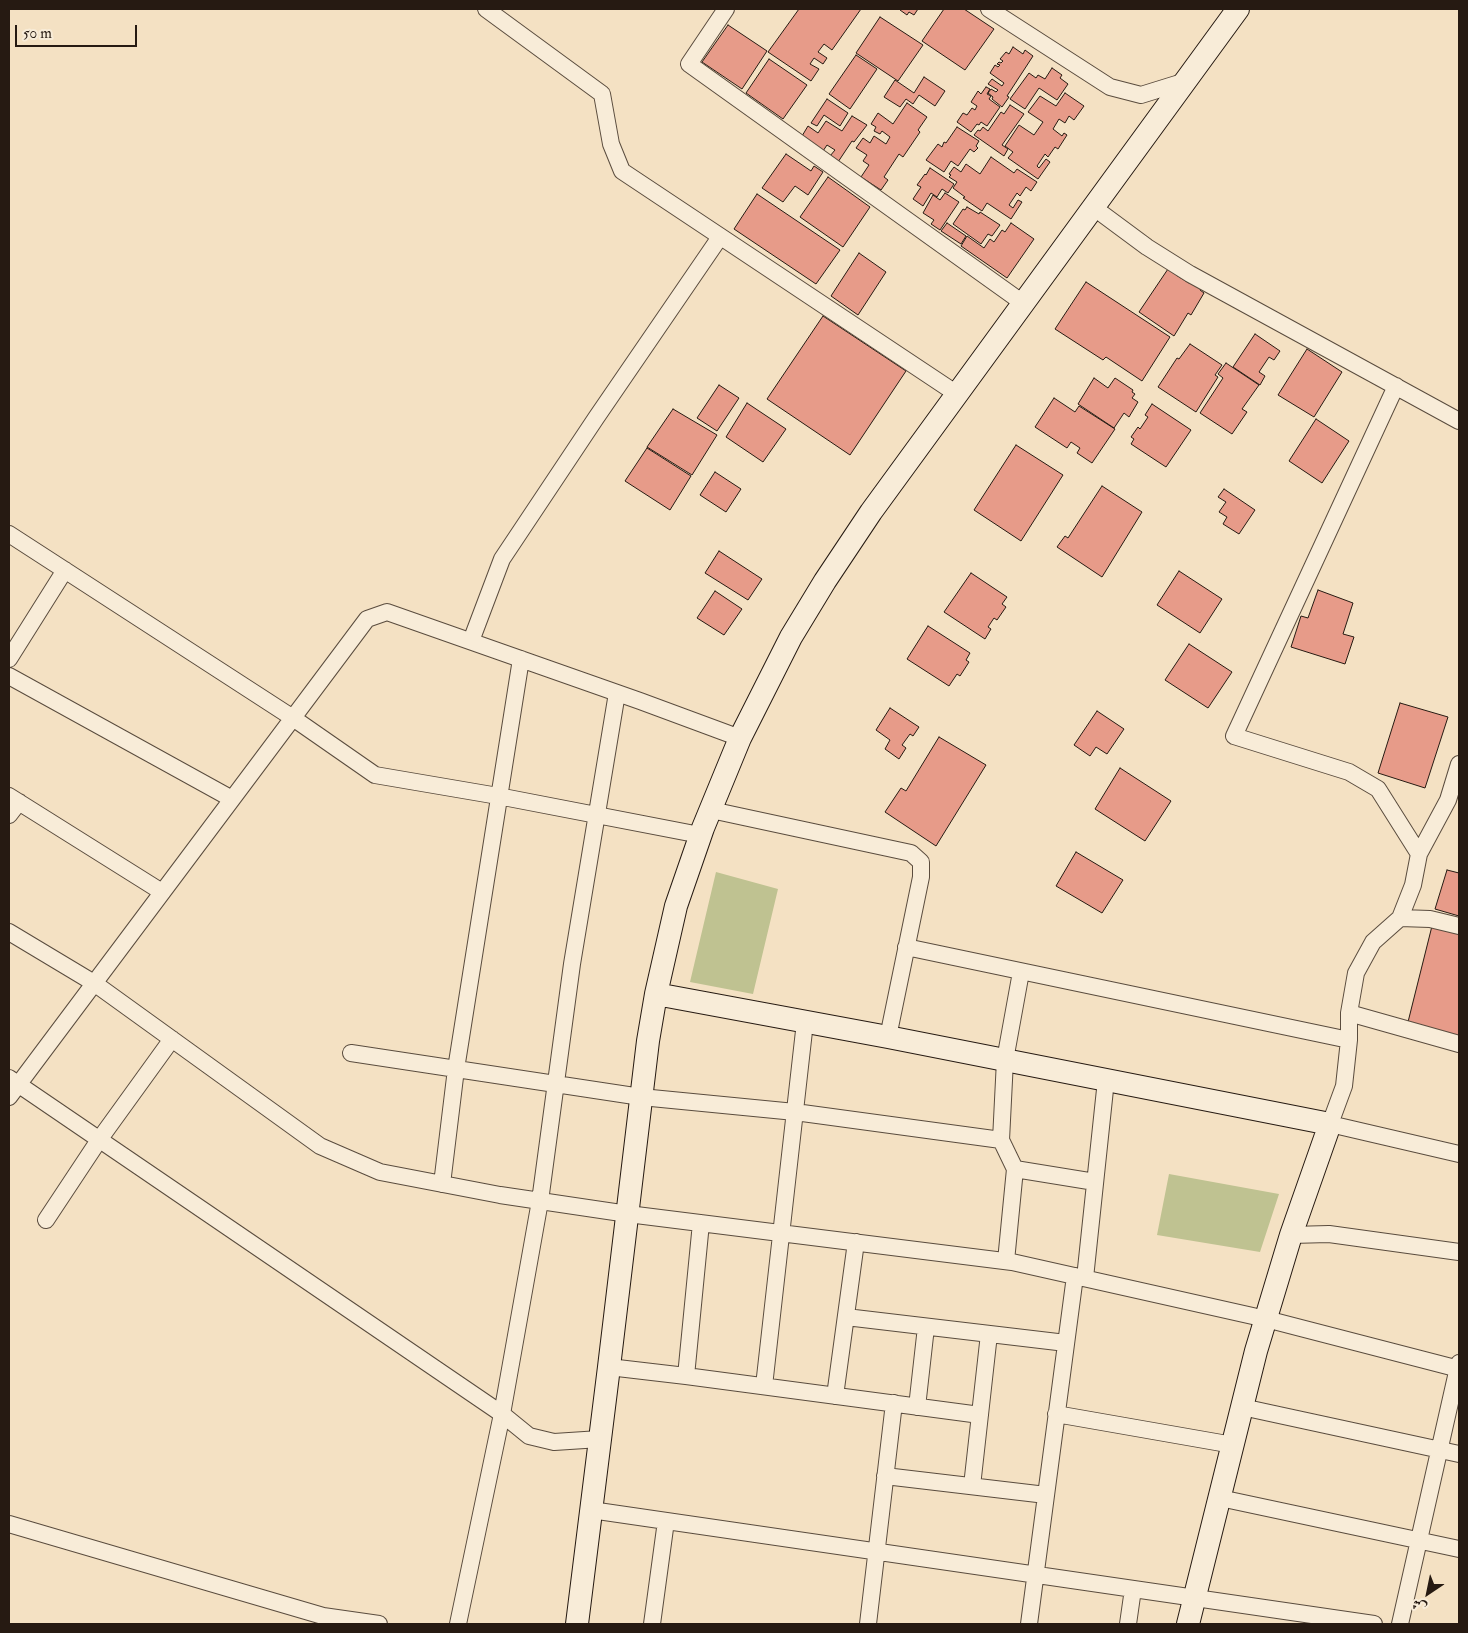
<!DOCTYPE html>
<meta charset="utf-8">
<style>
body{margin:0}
#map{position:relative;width:1468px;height:1633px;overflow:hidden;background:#f4e1c3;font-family:"IM FELL Double Pica",Amiri,serif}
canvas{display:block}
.frame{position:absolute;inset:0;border:10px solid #261a12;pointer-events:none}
.north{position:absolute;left:1403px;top:1568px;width:50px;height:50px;-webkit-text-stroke:4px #f8ecd8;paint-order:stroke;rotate:214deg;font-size:14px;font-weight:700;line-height:20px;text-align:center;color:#261a12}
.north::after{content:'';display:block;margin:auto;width:18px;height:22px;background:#261a12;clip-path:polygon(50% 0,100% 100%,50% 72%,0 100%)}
.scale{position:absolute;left:15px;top:25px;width:122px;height:22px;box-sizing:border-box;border:2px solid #261a12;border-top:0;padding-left:6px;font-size:15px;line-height:18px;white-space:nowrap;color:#261a12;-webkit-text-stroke:4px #f8ecd8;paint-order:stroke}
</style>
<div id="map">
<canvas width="1468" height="1633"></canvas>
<div class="frame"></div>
<div class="north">ش</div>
<div class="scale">50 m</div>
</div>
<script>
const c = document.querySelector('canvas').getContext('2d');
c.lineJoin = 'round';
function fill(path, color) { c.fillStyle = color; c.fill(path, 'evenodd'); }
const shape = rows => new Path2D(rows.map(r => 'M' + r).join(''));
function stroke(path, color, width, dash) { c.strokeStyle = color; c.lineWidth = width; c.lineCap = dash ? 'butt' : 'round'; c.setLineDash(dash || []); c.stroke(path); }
fill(shape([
 [716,872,778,889,753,994,690,982],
 [1169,1174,1279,1194,1260,1252,1157,1235]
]), '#bfc291');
const building = shape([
 [799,9,861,9,832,50,824,44,818,52,827,58,823,64,814,58,810,64,819,69,811,81,768,52,799,9],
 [901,9,918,9,914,15,909,12,907,15,900,10,901,9],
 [944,9,964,9,994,29,965,70,922,41,944,9],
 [880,17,923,45,898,81,856,53,880,17],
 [728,25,767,51,742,89,702,62,728,25],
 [1013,47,1023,54,1025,50,1033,56,1007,96,1009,97,1002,107,992,99,993,97,988,93,991,89,996,92,998,90,988,84,992,79,1002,86,1004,83,990,73,995,65,998,67,1000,65,997,64,999,62,1001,63,1003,61,1000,59,1006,52,1009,54,1013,47],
 [856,55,877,69,850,109,829,94,856,55],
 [769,59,807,85,783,119,746,93,769,59],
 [1052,68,1062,75,1060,78,1068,84,1057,100,1039,88,1025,109,1010,99,1029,73,1036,78,1038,75,1045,79,1052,68],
 [924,77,945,91,935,106,919,95,913,104,906,99,900,107,884,97,895,80,914,93,924,77],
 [986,87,990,89,987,94,991,96,989,99,1000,107,987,126,981,122,979,125,977,124,971,132,957,122,963,113,967,115,972,108,975,110,977,106,971,102,978,91,981,94,986,87],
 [1065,93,1084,106,1074,120,1069,116,1065,123,1059,119,1053,129,1062,136,1064,133,1067,135,1058,149,1055,147,1048,157,1045,154,1037,166,1039,168,1046,159,1050,162,1038,179,1008,158,1013,152,1005,146,1019,125,1034,135,1043,122,1028,112,1040,96,1056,106,1065,93],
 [827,99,848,113,840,126,824,115,817,126,811,123,827,99],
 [907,103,927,117,918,130,920,132,903,157,899,154,884,177,888,180,881,190,861,177,869,165,863,161,867,155,856,148,863,138,870,143,874,136,886,144,890,137,882,131,880,134,874,131,876,127,871,124,878,113,893,124,907,103],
 [1010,105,1024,114,1002,145,1008,149,1004,156,974,135,978,130,980,131,983,127,988,131,1001,112,1004,114,1010,105],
 [852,116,867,125,854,142,852,141,838,162,830,156,835,150,827,145,823,151,802,136,808,126,818,133,826,121,842,131,852,116],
 [957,127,979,141,976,146,978,148,974,152,970,149,958,166,951,161,944,172,926,160,938,144,942,147,944,142,946,143,957,127],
 [786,154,811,171,814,166,823,172,808,195,795,186,783,202,762,188,786,154],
 [991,157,1014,173,1017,169,1037,182,1031,191,1026,187,1020,196,1017,193,1009,205,1013,208,1018,200,1022,202,1011,219,987,203,982,211,963,198,965,197,953,188,957,182,949,177,951,175,949,174,954,167,961,172,966,164,980,174,991,157],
 [930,168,954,184,948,193,942,189,937,197,931,193,923,206,913,199,921,187,917,185,925,174,926,175,930,168],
 [828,177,870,207,843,247,800,217,828,177],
 [945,193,959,202,940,230,931,224,934,220,923,213,933,195,940,200,945,193],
 [757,194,840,250,816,284,734,229,757,194],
 [967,207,979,214,980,212,1000,225,992,236,988,234,981,244,953,224,963,209,965,210,967,207],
 [947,223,966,236,961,244,941,231,947,223],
 [1011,223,1034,239,1007,278,961,246,967,236,984,248,990,239,994,242,1002,230,1005,232,1011,223],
 [859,253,886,272,858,315,831,296,859,253],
 [1170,266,1176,275,1189,283,1192,279,1202,286,1200,290,1204,293,1191,315,1188,313,1174,336,1139,312,1170,266],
 [1086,282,1170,337,1142,381,1106,357,1103,360,1055,329,1086,282],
 [823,316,906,371,850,455,767,399,823,316],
 [1255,334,1280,351,1274,360,1269,357,1259,372,1265,376,1260,385,1233,367,1255,334],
 [1190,344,1222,365,1215,375,1218,377,1196,412,1158,387,1177,358,1179,359,1190,344],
 [1307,349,1342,372,1314,417,1278,395,1307,349],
 [1226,363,1259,385,1242,409,1247,412,1232,434,1200,413,1223,378,1218,374,1226,363],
 [1094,378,1108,388,1115,378,1133,390,1132,392,1135,394,1132,398,1138,402,1129,417,1124,413,1114,428,1078,404,1094,378],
 [719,385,739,398,717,431,697,418,719,385],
 [1054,398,1075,412,1079,406,1115,429,1092,463,1077,453,1080,448,1071,442,1067,448,1035,427,1054,398],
 [747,403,786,429,763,462,726,437,747,403],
 [1152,404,1191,430,1166,467,1131,444,1134,439,1131,437,1138,427,1140,429,1148,417,1145,415,1152,404],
 [673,409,717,435,692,475,647,447,673,409],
 [1316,419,1349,441,1322,483,1289,461,1316,419],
 [1016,445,1063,475,1021,541,974,510,1016,445],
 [647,448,691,476,670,510,625,481,647,448],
 [715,472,741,489,726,512,700,495,715,472],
 [1102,486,1142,512,1102,577,1057,547,1065,536,1068,538,1102,486],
 [1224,489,1255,510,1239,534,1223,524,1227,517,1219,512,1226,502,1218,497,1224,489],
 [719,551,762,579,748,600,705,573,719,551],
 [1179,571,1222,599,1200,633,1157,605,1179,571],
 [971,573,1007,597,1002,604,1006,607,997,620,994,618,988,627,991,629,985,639,944,612,971,573],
 [1318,590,1353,603,1343,634,1354,637,1345,664,1291,647,1301,616,1308,618,1318,590],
 [715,591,742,609,724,635,697,618,715,591],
 [928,626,970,653,966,660,969,662,960,676,957,674,949,686,907,659,928,626],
 [1189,644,1232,672,1208,708,1165,680,1189,644],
 [1400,703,1448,717,1425,788,1378,773,1400,703],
 [890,708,919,727,913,736,910,734,902,745,906,748,899,759,885,749,890,740,876,730,890,708],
 [1097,711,1124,729,1107,754,1096,747,1090,756,1074,745,1097,711],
 [939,737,986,765,936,846,885,812,901,788,906,791,939,737],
 [1120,768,1171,801,1145,841,1095,809,1120,768],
 [1076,852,1123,880,1102,913,1056,886,1076,852],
 [1447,870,1459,873,1459,916,1435,909,1447,870],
 [1432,926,1459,934,1459,1036,1408,1022,1432,926]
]);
fill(building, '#e79b89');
stroke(building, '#261a12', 1);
const street = shape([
 [486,9,602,94,611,144,622,171,957,394],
 [726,9,689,64,1023,303],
 [989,9,1110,87,1141,95,1186,81],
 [1093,207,1147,247,1190,274,1459,421],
 [1396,386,1234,736,1349,772,1378,789,1419,854],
 [9,534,293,718,375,775,498,796,700,835],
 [471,641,502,559,596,418,720,237],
 [9,659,65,570],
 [9,676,232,799],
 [9,796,162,892],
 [711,810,911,853,921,862,921,877,888,1037],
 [9,815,19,802],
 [1400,918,1430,919,1459,926],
 [9,932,94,983,320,1146,380,1172,500,1195,628,1214,1012,1262,1266,1319,1459,1369],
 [906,947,1349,1040,1344,1086,1330,1124,1459,1154],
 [1349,1013,1356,973,1373,942,1400,918,1413,885,1419,854,1448,800,1459,764],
 [1349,1040,1349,1013,1459,1044],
 [351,1053,641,1097,795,1112,1001,1140],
 [9,1078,502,1414,529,1436,554,1442,600,1439],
 [9,1097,367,619,387,612,640,701,740,738],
 [1015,1169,1095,1182],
 [442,1184,456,1069,521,659],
 [46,1220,99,1140,172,1039],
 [1291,1235,1329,1234,1459,1252],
 [1006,1261,1015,1169,1001,1140,1005,1060,1021,972],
 [1085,1278,1106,1080],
 [846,1317,1066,1343],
 [609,1367,686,1376,980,1415],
 [686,1376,701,1223],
 [764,1386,805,1022],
 [835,1396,856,1242],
 [917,1407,926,1327],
 [1242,1407,1459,1454],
 [1056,1414,1233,1445],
 [885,1476,1046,1495],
 [972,1486,989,1334],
 [1220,1498,1459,1549],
 [591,1510,1374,1624],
 [9,1524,323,1616,379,1624],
 [458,1624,502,1414,540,1201,572,964,617,693],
 [652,1624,666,1521],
 [868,1624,894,1403],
 [1029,1624,1075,1276],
 [1128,1624,1133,1589],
 [1400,1624,1459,1363]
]);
const secondary = shape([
 [656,994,888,1037,1330,1124,1291,1235,1256,1351,1188,1624],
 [577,1624,609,1367,648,1041,656,994,676,906,703,828,740,738,791,637,825,581,871,512,1238,9]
]);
stroke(street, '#5a4c3e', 18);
stroke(secondary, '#261a12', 24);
stroke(street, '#f8ecd8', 16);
stroke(secondary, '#f8ecd8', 22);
</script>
